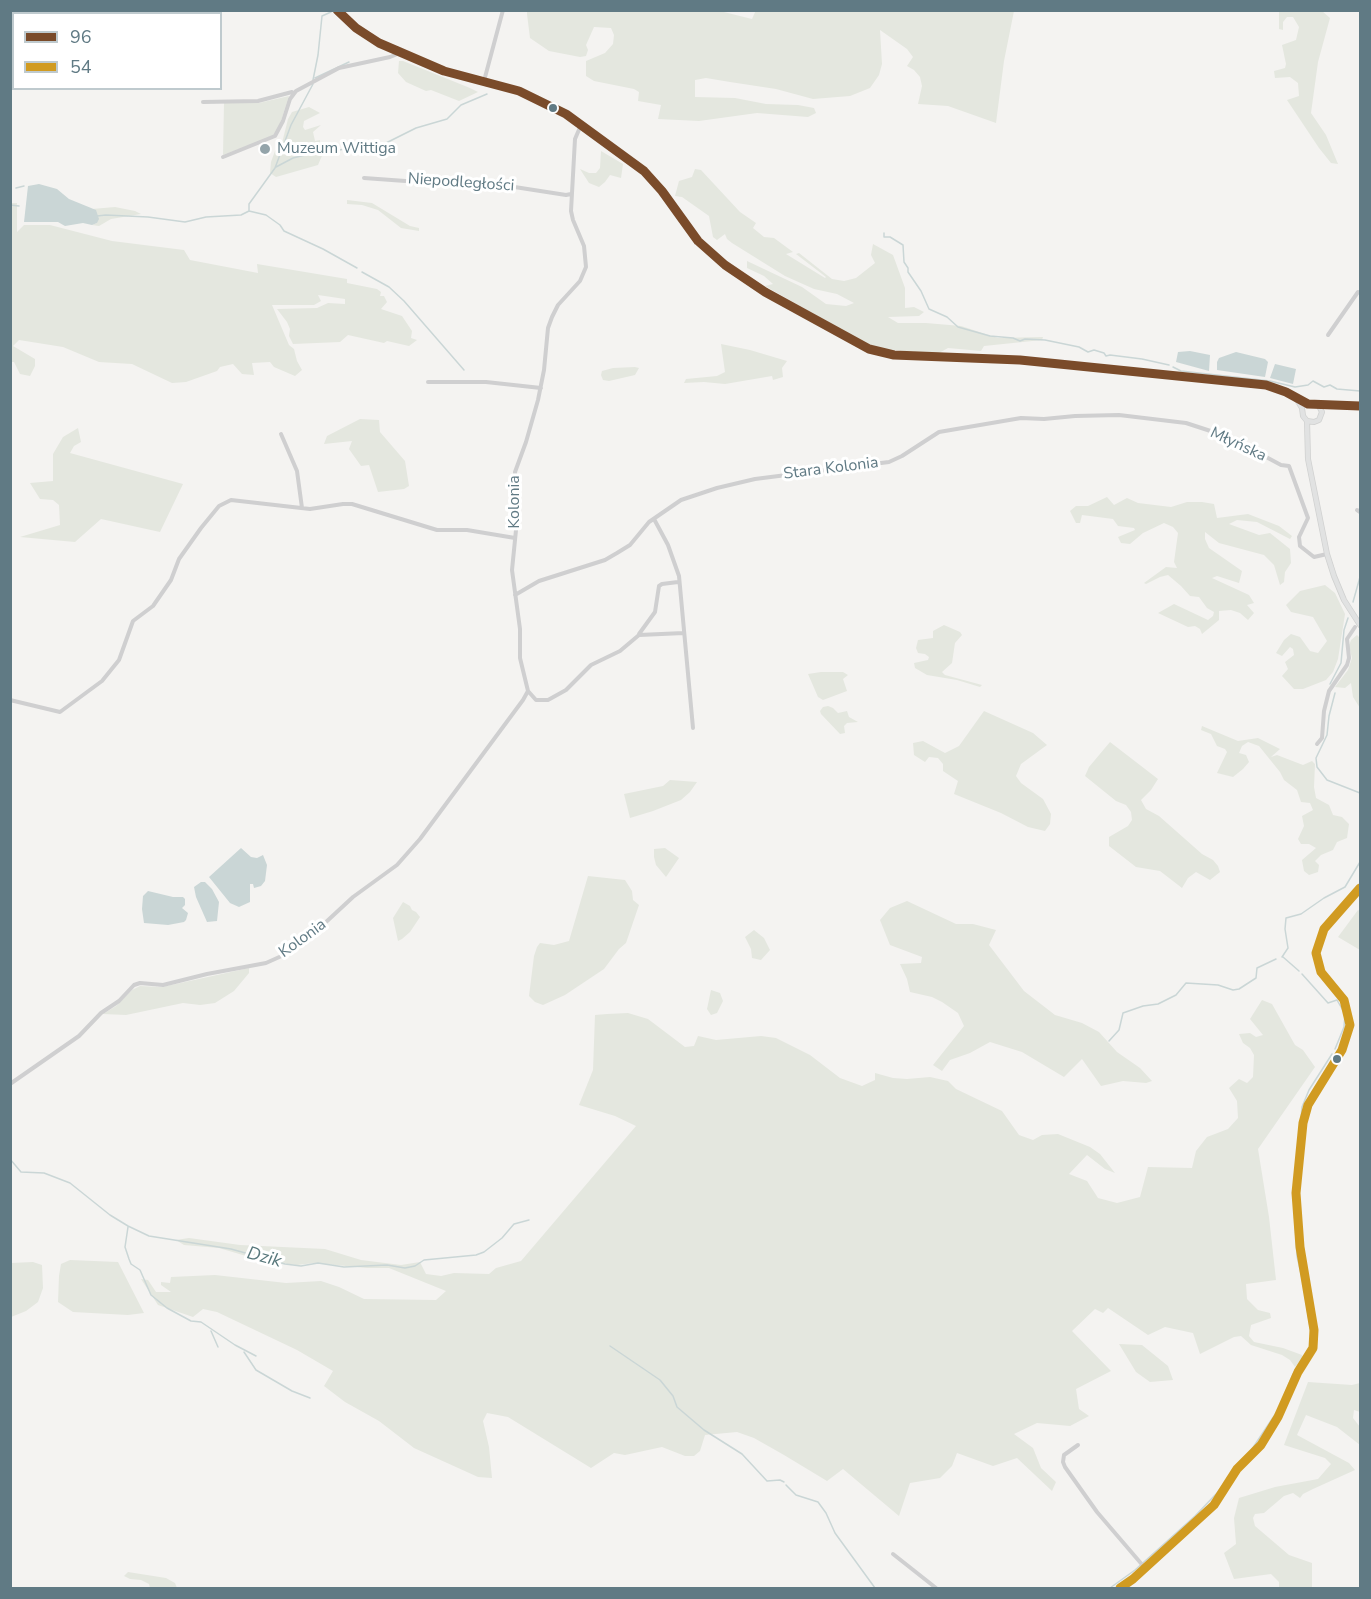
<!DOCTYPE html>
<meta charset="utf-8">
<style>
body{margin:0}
#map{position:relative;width:1371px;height:1599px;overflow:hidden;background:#f4f3f1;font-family:"Nunito Sans",sans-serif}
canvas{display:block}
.frame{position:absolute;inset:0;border:12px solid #607a84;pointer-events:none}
.legend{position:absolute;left:12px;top:12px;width:210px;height:78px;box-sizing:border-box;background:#fff;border:2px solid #bfcace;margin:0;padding:8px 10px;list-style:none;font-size:18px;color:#607a84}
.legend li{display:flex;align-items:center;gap:12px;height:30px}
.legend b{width:30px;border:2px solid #bfcace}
</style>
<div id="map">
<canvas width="1371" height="1599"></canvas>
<div class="frame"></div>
<ul class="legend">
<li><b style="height:8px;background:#7a4b2a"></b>96</li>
<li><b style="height:8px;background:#d19b21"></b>54</li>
</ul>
</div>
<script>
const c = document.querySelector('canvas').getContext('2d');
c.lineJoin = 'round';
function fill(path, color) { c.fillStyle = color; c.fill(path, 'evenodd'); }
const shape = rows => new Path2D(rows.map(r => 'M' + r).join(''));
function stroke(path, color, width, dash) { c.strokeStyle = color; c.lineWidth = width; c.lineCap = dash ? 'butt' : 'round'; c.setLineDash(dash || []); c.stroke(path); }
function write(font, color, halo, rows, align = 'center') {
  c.font = font + ' "Nunito Sans",sans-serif'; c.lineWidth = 6; c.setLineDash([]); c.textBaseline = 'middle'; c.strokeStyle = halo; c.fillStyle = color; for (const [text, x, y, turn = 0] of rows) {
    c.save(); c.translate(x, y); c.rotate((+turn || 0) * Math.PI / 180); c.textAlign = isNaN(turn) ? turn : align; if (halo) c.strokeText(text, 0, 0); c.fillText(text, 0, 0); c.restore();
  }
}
fill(shape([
 [716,10,752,19,756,10,1014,11,1004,61,996,123,948,106,918,104,922,86,920,77,914,70,907,66,913,57,907,49,880,30,882,64,879,75,870,88,850,96,813,99,776,89,730,82,706,78,695,80,695,97,735,98,766,104,798,105,814,108,816,113,808,117,757,113,699,121,658,119,661,105,638,101,639,92,634,89,594,81,586,76,586,61,605,53,613,44,614,35,611,28,594,27,586,45,588,50,586,56,580,57,549,51,530,38,527,14,527,10],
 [1279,11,1322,11,1330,18,1318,62,1311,113,1326,135,1338,164,1331,163,1319,148,1287,100,1299,96,1298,83,1290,77,1275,78,1274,71,1285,68,1286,64,1282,45,1296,40,1299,27,1293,17,1287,17,1283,22,1283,30,1279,29],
 [399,61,403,61,470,88,478,92,459,101,431,90,426,91,406,82,398,73],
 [289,96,279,127,273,136,223,155,224,103,259,103],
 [309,107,320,113,304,121,303,127,305,130,321,125,313,132,315,141,320,140,320,144,324,151,318,165,276,177,270,173,271,162,275,151,282,143,288,119,292,112],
 [601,151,623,164,621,178,610,175,605,182,599,187,589,183,580,169,589,173,596,173,600,168],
 [695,169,701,170,740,212,756,223,753,228,764,237,774,238,793,252,786,254,825,278,826,277,796,254,799,253,832,279,844,281,856,278,875,263,871,255,873,244,893,255,905,288,905,308,914,307,924,312,919,316,888,317,898,323,926,323,961,326,998,338,1043,337,1042,340,984,346,981,351,948,348,937,354,884,349,865,343,765,286,773,284,764,276,747,268,747,261,802,287,826,304,846,306,854,303,837,294,814,289,785,276,732,243,727,239,725,234,717,240,713,237,709,216,682,197,675,196,679,181,692,177],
 [347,200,372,203,410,226,419,228,419,231,401,228,378,210,362,205,347,204],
 [10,203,17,203,17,232,24,225,50,225,112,241,184,250,190,260,258,273,257,264,347,279,347,283,377,289,381,292,380,296,384,296,387,302,381,309,402,316,412,331,411,338,417,340,409,346,387,341,384,343,348,335,340,342,293,344,289,336,290,329,287,322,277,309,317,308,328,303,345,304,345,299,318,295,321,301,314,305,272,305,289,345,294,349,297,361,302,370,295,376,274,367,270,362,252,363,254,375,242,374,233,364,220,367,217,371,186,382,172,383,132,364,99,362,63,347,19,340,13,346,35,359,35,366,30,376,20,374,14,362,11,362],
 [115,207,135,211,141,214,111,219,99,226,92,225,97,223,92,209],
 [721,344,750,350,787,361,782,368,783,377,773,380,772,376,725,384,704,382,684,383,686,379,717,376,725,372],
 [613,368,635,367,639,368,635,375,609,381,603,380,601,375,602,371],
 [360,419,379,420,380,432,405,461,409,486,404,489,378,492,369,465,361,466,349,449,352,441,324,444,327,436],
 [78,428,81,442,74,446,70,453,183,484,160,532,101,519,75,542,20,537,60,525,59,505,53,500,40,499,30,483,53,481,53,454,63,437],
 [1107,497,1114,505,1127,498,1138,503,1171,507,1187,502,1202,502,1214,504,1217,518,1248,514,1279,526,1292,536,1290,539,1257,522,1237,520,1229,524,1259,535,1270,533,1290,549,1291,563,1285,572,1284,582,1280,585,1274,565,1264,555,1219,543,1205,532,1205,539,1209,548,1242,571,1239,583,1217,576,1212,578,1249,595,1254,603,1247,605,1254,613,1248,620,1240,613,1231,610,1219,611,1219,620,1202,634,1200,629,1195,626,1188,627,1158,613,1174,604,1208,620,1213,616,1214,612,1207,608,1199,597,1190,596,1181,586,1168,575,1160,577,1146,584,1144,583,1166,567,1177,568,1174,562,1178,533,1173,527,1164,523,1143,533,1130,544,1121,543,1118,537,1135,530,1134,528,1118,526,1113,519,1082,515,1080,523,1076,523,1070,511,1076,506,1088,506],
 [1325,585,1335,593,1345,614,1338,659,1333,672,1326,680,1303,689,1294,689,1282,676,1288,669,1285,662,1294,655,1293,649,1290,647,1282,656,1276,653,1284,640,1291,634,1300,637,1310,651,1318,653,1327,641,1313,617,1291,612,1286,605,1300,591],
 [944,625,960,632,962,635,955,643,952,663,942,672,945,675,982,685,980,687,957,680,927,675,915,668,914,663,928,660,929,657,925,654,918,653,916,648,918,640,933,638,933,631],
 [1357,635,1360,638,1360,708,1353,697,1351,683,1345,688,1335,687,1348,670,1352,658,1349,646,1351,640],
 [821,672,843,672,848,675,843,679,847,691,823,700,818,697,808,674],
 [828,706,833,708,838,713,847,711,849,717,858,722,847,723,844,726,845,733,840,734,821,714,820,711,823,707],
 [984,711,1033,733,1047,745,1021,764,1016,776,1021,783,1043,799,1051,814,1050,824,1045,831,1028,827,1001,813,954,794,958,781,943,771,943,764,938,758,929,757,925,762,914,755,913,743,923,741,945,753,959,746],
 [1202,726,1238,741,1258,738,1280,749,1271,757,1277,755,1303,765,1312,761,1315,764,1314,787,1316,798,1329,805,1333,815,1342,817,1349,824,1347,838,1337,842,1333,850,1321,855,1315,861,1319,865,1318,872,1309,875,1304,871,1302,860,1316,848,1309,844,1301,844,1298,839,1304,826,1302,816,1313,810,1310,803,1301,802,1297,790,1284,780,1280,772,1259,746,1248,742,1242,746,1239,753,1246,755,1249,762,1243,769,1233,777,1217,773,1227,752,1225,749,1217,746,1211,734,1201,730],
 [1110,742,1158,779,1151,790,1141,800,1146,809,1159,816,1202,854,1213,860,1218,866,1220,872,1210,880,1196,872,1188,878,1182,888,1160,871,1136,867,1109,846,1109,837,1128,826,1132,820,1131,812,1126,805,1116,801,1085,776,1089,767],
 [670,780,697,782,690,792,681,800,653,811,630,818,624,794,663,786],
 [665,848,679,858,666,877,656,865,654,857,654,849],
 [588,876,625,880,632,891,633,900,639,905,626,943,619,949,604,969,565,995,543,1005,535,1002,529,996,534,956,537,947,540,943,554,945,569,941],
 [907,901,956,924,973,924,996,930,989,945,1024,991,1055,1015,1082,1023,1099,1032,1117,1052,1140,1068,1152,1081,1146,1083,1123,1081,1101,1086,1082,1059,1064,1077,1022,1052,990,1042,970,1053,950,1060,942,1071,933,1065,964,1026,958,1013,942,1002,932,997,910,992,907,979,900,964,921,963,922,957,890,945,880,920,890,908],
 [403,902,410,906,412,910,416,912,420,917,410,932,402,939,398,941,393,918],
 [1358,910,1360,911,1360,950,1338,937],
 [754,930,764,938,770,950,761,960,752,958,751,949,745,937],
 [249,968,249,973,234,991,215,1003,200,1005,183,1003,126,1015,103,1014,116,1006,132,990,140,986,162,987],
 [711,990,720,993,723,1001,717,1013,711,1015,707,1009],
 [1262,1000,1272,1004,1295,1045,1303,1050,1315,1067,1258,1149,1269,1217,1276,1280,1246,1284,1247,1299,1258,1310,1270,1313,1271,1318,1251,1325,1249,1336,1254,1342,1283,1348,1302,1355,1303,1358,1295,1367,1290,1360,1282,1355,1251,1345,1241,1336,1234,1337,1200,1354,1193,1333,1165,1327,1148,1335,1108,1308,1103,1313,1095,1309,1072,1331,1111,1371,1076,1389,1079,1409,1089,1416,1070,1426,1037,1423,1014,1434,1033,1448,1041,1468,1056,1482,1052,1491,1017,1458,993,1466,957,1453,952,1466,940,1478,910,1483,899,1516,843,1469,827,1481,784,1455,754,1438,737,1432,705,1435,700,1451,694,1456,685,1456,662,1447,625,1455,614,1453,591,1468,508,1417,487,1413,483,1421,489,1447,492,1478,478,1477,414,1448,379,1421,345,1402,324,1386,333,1371,297,1350,217,1312,203,1309,193,1317,158,1305,141,1279,148,1280,156,1292,171,1292,161,1285,161,1282,170,1283,171,1277,215,1275,286,1283,321,1281,339,1287,364,1299,436,1300,446,1291,389,1268,367,1268,314,1263,297,1265,263,1261,219,1248,184,1245,176,1240,189,1238,240,1245,325,1249,361,1260,401,1265,420,1262,426,1274,441,1276,454,1273,489,1274,496,1268,521,1261,636,1126,615,1116,579,1105,593,1070,595,1015,607,1014,628,1013,648,1019,685,1047,694,1046,698,1036,716,1040,761,1036,776,1038,810,1055,840,1078,862,1086,875,1080,875,1073,893,1078,907,1079,930,1077,948,1081,956,1089,1002,1111,1019,1135,1033,1140,1042,1135,1058,1134,1090,1147,1100,1154,1115,1173,1105,1169,1087,1155,1069,1174,1087,1181,1098,1198,1117,1203,1140,1197,1148,1167,1192,1168,1196,1151,1207,1137,1228,1129,1238,1118,1237,1101,1229,1088,1239,1079,1247,1083,1253,1077,1254,1055,1250,1048,1243,1043,1239,1034,1250,1033,1256,1037,1263,1035,1250,1019],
 [70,1260,118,1262,144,1313,128,1315,73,1312,58,1302,59,1276,61,1264],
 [33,1262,42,1265,43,1288,38,1302,26,1311,11,1317,11,1263],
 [1119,1344,1142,1345,1168,1366,1173,1380,1150,1382,1136,1372],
 [1308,1382,1352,1385,1360,1383,1360,1412,1354,1410,1353,1418,1360,1427,1360,1445,1337,1427,1306,1415,1297,1435,1349,1463,1355,1470,1313,1489,1303,1494,1300,1498,1293,1493,1284,1496,1264,1513,1255,1514,1253,1518,1255,1526,1289,1555,1312,1563,1312,1588,1279,1588,1279,1582,1271,1574,1234,1579,1224,1553,1236,1544,1234,1518,1239,1498,1275,1487,1318,1479,1331,1464,1325,1458,1284,1445],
 [128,1572,166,1578,175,1583,177,1588,150,1588,149,1584,141,1580,130,1579,124,1576]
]), '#e4e7df');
fill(shape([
 [39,184,57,189,69,199,96,210,99,219,97,223,92,225,83,223,65,226,58,222,24,222,28,186],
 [1190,351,1210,355,1209,371,1176,362,1178,352],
 [1236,352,1265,359,1268,362,1265,377,1217,370,1217,362,1219,358],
 [1275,364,1296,369,1293,384,1270,378],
 [241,848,251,857,257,858,263,855,267,865,265,881,261,886,254,888,253,884,250,884,250,902,239,907,230,903,209,877],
 [201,882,205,882,212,889,219,902,217,921,207,922,196,897,194,887],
 [148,891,173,897,183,897,185,899,185,905,182,908,188,913,186,920,184,922,168,925,144,923,142,909,143,896]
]), '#cad6d6');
stroke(shape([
 [315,78,349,62],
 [313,80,318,55,322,16,331,12],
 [276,167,293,158,305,155,386,143,416,128,447,119,461,105,487,94],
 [16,188,24,186],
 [10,205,19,206],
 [249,211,266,215,280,225,284,231,323,249,357,268],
 [97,216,106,215,148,217,185,222,206,217,241,215,249,211,249,204,275,168,291,125,313,84],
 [884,233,884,237,890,237,903,245,904,262,908,268,908,272,921,291,929,309,947,317,958,327,990,336,1013,338,1020,341,1025,339,1045,340,1079,347,1088,352,1094,350,1104,353,1106,356,1110,355,1142,359,1169,365],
 [362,272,389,287,404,301,464,370],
 [1173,367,1181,371,1270,381,1295,387,1308,385,1313,381,1324,387,1330,385,1337,389,1360,391],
 [1353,602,1360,577],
 [1330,684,1341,663,1344,630,1348,618],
 [1335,693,1329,716,1327,735,1316,758,1317,767,1327,780,1360,793],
 [1282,957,1288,948,1285,929,1286,918,1301,914,1324,898,1345,887,1360,862],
 [1283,957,1299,971],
 [1302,974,1328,1003,1337,1000,1345,1014,1344,1027,1335,1049],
 [1109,1041,1119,1030,1123,1013,1143,1006,1158,1004,1176,995,1186,983,1218,985,1233,990,1239,989,1256,978,1257,968,1276,959],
 [10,1159,21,1172,44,1173,70,1183,110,1215,128,1226,149,1236,231,1249,285,1264,301,1266,318,1263,344,1267,387,1265,405,1268,415,1266,424,1260,476,1255,484,1252,502,1238,514,1224,529,1220],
 [1297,1164,1302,1107,1309,1090,1332,1054],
 [128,1227,125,1247,129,1259,131,1264,140,1270,151,1295,167,1308,191,1321,201,1322,235,1345,256,1356],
 [211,1331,218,1347],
 [610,1346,660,1380,673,1396,677,1407,704,1430,742,1454,767,1481,780,1480,784,1482],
 [244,1352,256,1370,292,1391,310,1398],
 [1248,1455,1278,1410,1293,1374,1310,1347,1311,1334,1303,1283,1297,1256,1293,1191,1296,1172],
 [786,1485,796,1495,818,1502,826,1513,835,1533,875,1588],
 [1110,1588,1135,1570,1195,1516,1217,1493,1231,1474]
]), '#cad6d6', 1.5);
const major = shape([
 [337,10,356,28,379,43,444,71,519,91,566,114,644,171,662,191,698,241,725,265,765,292,869,349,894,355,1020,360,1266,385,1286,392,1305,403,1318,404,1322,412,1319,420,1314,422,1307,421,1303,416,1302,408,1296,398],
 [1307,421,1308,459,1327,554,1334,576,1344,600,1360,625],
 [1120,1588,1133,1579,1214,1505,1237,1469,1261,1445,1278,1417,1298,1372,1313,1348,1314,1330,1300,1247,1296,1193,1303,1123,1308,1105,1342,1050,1350,1025,1344,1000,1321,972,1316,953,1324,929,1360,888]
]);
stroke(major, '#d0d1d0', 6);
stroke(shape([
 [484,81,503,10],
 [203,102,258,101,292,92],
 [223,157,275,136,283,121,290,99,296,91,339,68,390,57,395,55,397,51],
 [364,178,433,183,476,181,566,195,571,194],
 [1328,335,1358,292],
 [428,382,486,382,541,388],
 [1320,406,1344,404,1360,406],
 [281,434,297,471,302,508],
 [1357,510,1360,512],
 [654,519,668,545,679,576,693,728],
 [515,595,539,581,605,560,617,553,630,545,649,522,681,500,717,488,755,479,889,462,902,456,939,432,1021,418,1044,419,1075,416,1119,415,1186,423,1229,437,1281,465,1289,466,1308,518,1299,537,1300,546,1314,557,1327,554],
 [639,634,655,612,659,586,662,584,678,582],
 [528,691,536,700,548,700,566,690,591,665,620,651,639,635,684,633],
 [10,700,60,712,102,681,119,660,133,621,153,606,171,580,179,559,201,528,219,506,231,500,310,509,343,504,352,504,437,530,467,530,515,538],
 [1317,744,1322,738,1324,711,1329,691,1347,665,1349,658,1347,639,1355,627],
 [10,1084,79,1036,101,1013,119,1001,134,985,140,983,163,985,207,974,266,963,286,954,312,935,353,897,397,865,420,839,523,700,528,691,520,658,520,629,512,570,518,510,515,472,526,442,538,400,544,370,548,328,552,317,558,305,580,281,586,267,584,246,573,220,571,211,575,139,581,125],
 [1078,1445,1064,1455,1063,1462,1065,1467,1097,1512,1145,1568],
 [893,1554,936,1588]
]), '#cfcfd0', 4);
stroke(major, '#e1e2e2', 4.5);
stroke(shape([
 [337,10,356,28,379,43,444,71,519,91,566,114,644,171,662,191,698,241,725,265,765,292,869,349,894,355,1020,360,1266,385,1286,392,1308,404,1360,406]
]), '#7a4b2a', 9);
stroke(shape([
 [1120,1588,1133,1579,1214,1505,1237,1469,1261,1445,1278,1417,1298,1372,1313,1348,1314,1330,1300,1247,1296,1193,1303,1123,1308,1105,1342,1050,1350,1025,1344,1000,1321,972,1316,953,1324,929,1360,888]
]), '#d19b21', 9);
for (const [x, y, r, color] of [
 [553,108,5,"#607a84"],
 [265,149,6,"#94a4aa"],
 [1337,1059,5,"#607a84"]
]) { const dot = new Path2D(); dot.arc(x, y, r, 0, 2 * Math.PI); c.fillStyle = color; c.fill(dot); stroke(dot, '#fff', 2); }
write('16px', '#607a84', '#fff', [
 ["Muzeum Wittiga",277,149]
], 'left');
write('16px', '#607a84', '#fff', [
 ["Niepodległości",461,183,4],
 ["Młyńska",1238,445,25],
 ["Stara Kolonia",831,469,-7],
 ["Kolonia",515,502,-90],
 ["Kolonia",303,939,-36]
]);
write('italic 18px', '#57777b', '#fff', [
 ["Dzik",264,1258,15]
]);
</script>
